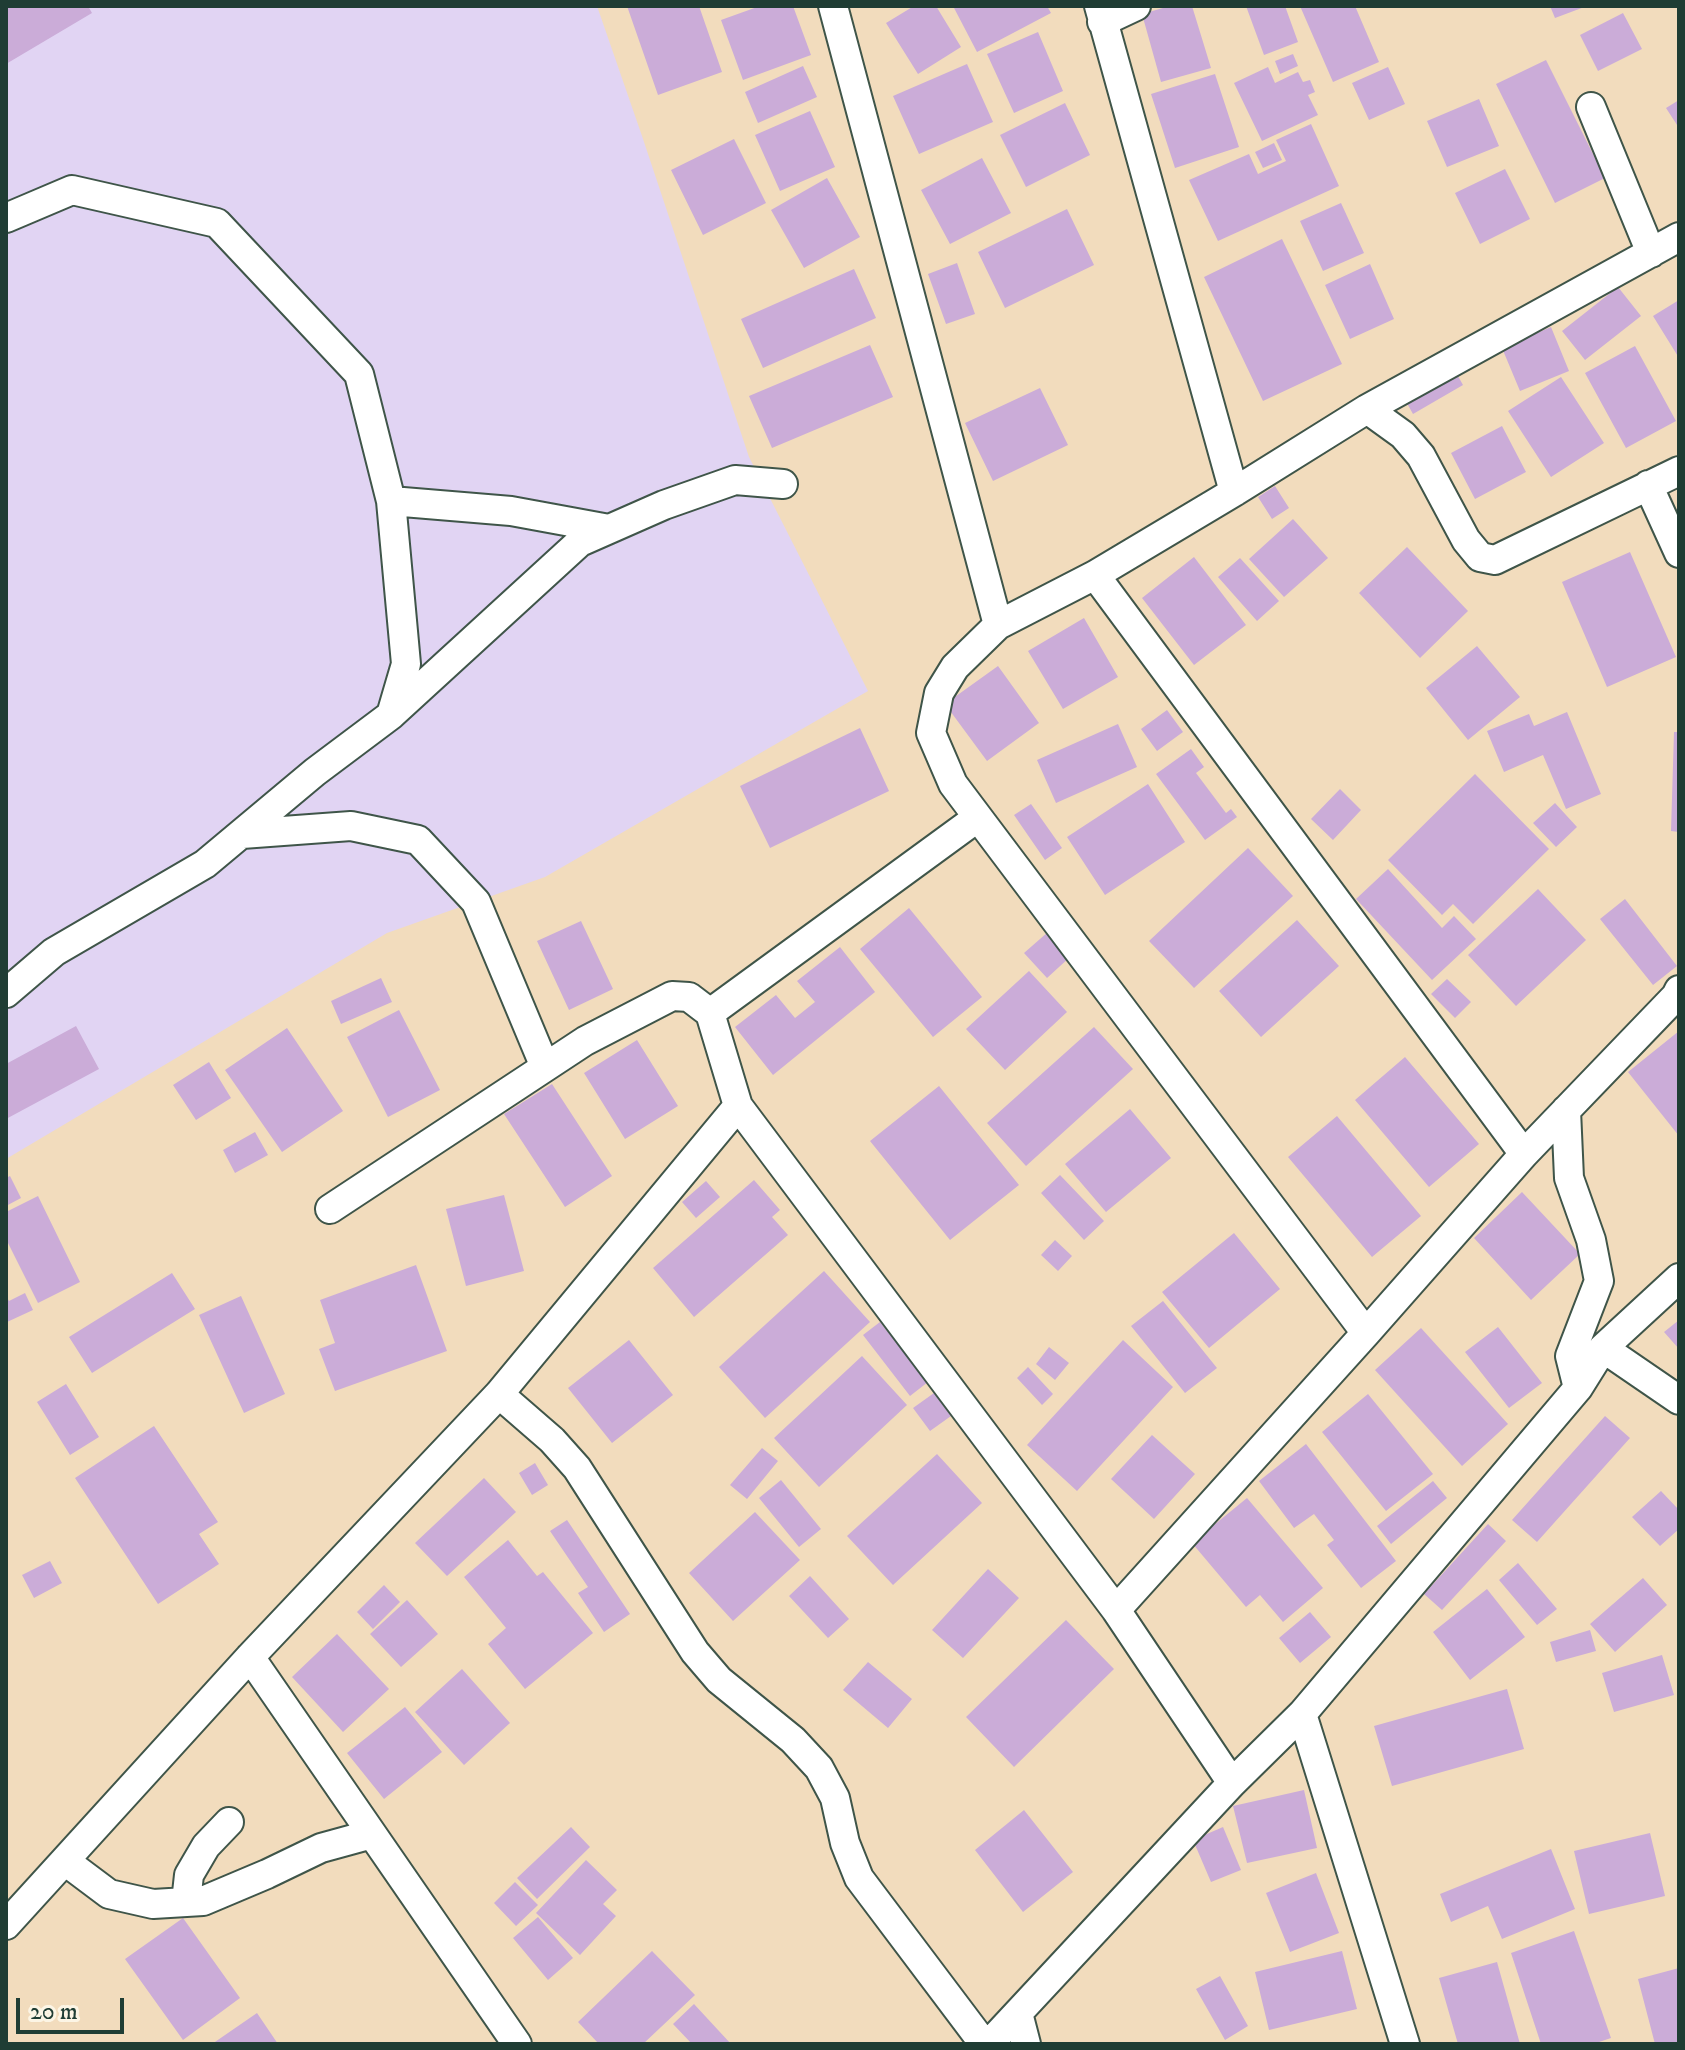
<!DOCTYPE html>
<style>
body{margin:0}
#map{position:relative;width:1685px;height:2050px;overflow:hidden;background:#f2dcbd;font-family:"IM FELL DW Pica",serif}
canvas{display:block}
.frame{position:absolute;inset:0;border:8px solid #1f3d34;pointer-events:none}
.scale{position:absolute;left:16px;top:1998px;width:108px;height:36px;box-sizing:border-box;border:4px solid #1f3d34;border-top:0;padding-left:10px;font-size:24px;line-height:28px;white-space:nowrap;color:#1f3d34;-webkit-text-stroke:6px #fcf5e5;paint-order:stroke}
</style>
<div id="map">
<canvas width="1685" height="2050"></canvas>
<div class="frame"></div>
<div class="scale">20 m</div>
</div>
<script>
const c = document.querySelector('canvas').getContext('2d');
c.lineJoin = 'round';
function fill(path, color) { c.fillStyle = color; c.fill(path, 'evenodd'); }
const shape = rows => new Path2D(rows.map(r => 'M' + r).join(''));
function stroke(path, color, width, dash) { c.strokeStyle = color; c.lineWidth = width; c.lineCap = dash ? 'butt' : 'round'; c.setLineDash(dash || []); c.stroke(path); }
fill(shape([
 [6,6,597,6,642,136,749,457,868,691,545,877,387,933,6,1159]
]), '#e1d4f3');
fill(shape([
 [6,6,88,6,92,13,6,64],
 [627,6,699,6,722,72,658,95],
 [760,6,793,6,811,55,743,80,721,20],
 [914,6,936,6,961,47,918,74,886,23],
 [953,6,1047,6,1051,13,977,52],
 [1170,6,1192,6,1211,68,1161,82,1142,14],
 [1246,6,1285,6,1298,42,1264,55],
 [1300,6,1355,6,1379,62,1333,82],
 [1550,6,1587,6,1555,18],
 [1623,13,1642,49,1598,71,1580,35],
 [1038,32,1063,91,1014,113,987,54],
 [1293,54,1298,66,1280,74,1275,61],
 [1546,60,1605,178,1555,203,1496,84],
 [967,64,993,122,919,154,893,96],
 [803,66,817,97,758,123,745,92],
 [1268,67,1275,83,1298,72,1303,82,1310,80,1315,92,1308,95,1318,115,1262,141,1234,83],
 [1388,67,1405,104,1369,120,1352,83],
 [1215,74,1239,147,1175,168,1151,94],
 [1479,99,1499,146,1447,167,1427,121],
 [1679,100,1679,128,1666,108],
 [1065,103,1090,155,1026,187,1000,135],
 [810,111,835,167,780,191,755,135],
 [1311,124,1339,186,1218,241,1189,180,1249,154,1258,174,1286,161,1276,140],
 [734,139,766,203,703,235,671,170],
 [1274,143,1282,160,1263,168,1255,152],
 [982,158,1011,213,950,244,921,190],
 [1505,169,1530,219,1480,244,1455,193],
 [827,178,860,237,804,268,771,210],
 [1341,203,1364,253,1323,271,1300,221],
 [1067,209,1094,265,1005,308,978,252],
 [1282,239,1342,364,1263,401,1204,277],
 [957,263,975,314,946,324,928,274],
 [1370,264,1394,319,1350,339,1325,285],
 [854,269,876,318,763,368,741,319],
 [1618,287,1641,316,1585,360,1562,331],
 [1679,300,1679,358,1653,316],
 [1551,327,1569,371,1520,391,1502,348],
 [870,345,893,397,772,448,749,396],
 [1635,346,1676,421,1626,448,1585,373],
 [1454,369,1463,385,1413,414,1404,398],
 [1561,377,1604,443,1551,477,1508,411],
 [1040,388,1068,445,993,481,965,423],
 [1502,426,1526,472,1475,499,1451,453],
 [1275,486,1289,508,1272,519,1258,497],
 [1293,519,1328,558,1284,597,1249,559],
 [1407,547,1468,611,1420,658,1359,593],
 [1630,552,1676,657,1607,687,1562,582],
 [1194,557,1246,625,1194,665,1142,598],
 [1240,558,1279,601,1257,621,1218,577],
 [1084,618,1118,677,1063,709,1028,651],
 [1477,646,1520,697,1468,740,1426,688],
 [998,666,1039,723,987,761,945,704],
 [1167,710,1183,732,1157,751,1141,729],
 [1567,712,1601,794,1566,809,1543,755,1504,772,1487,731,1529,714,1534,726],
 [1118,724,1137,767,1056,803,1037,760],
 [860,728,889,791,770,848,740,786],
 [1674,732,1679,732,1679,832,1671,831],
 [1191,749,1204,767,1196,773,1226,813,1231,809,1237,817,1205,840,1156,774],
 [1475,774,1549,849,1473,924,1453,904,1442,915,1388,860],
 [1148,784,1185,842,1105,895,1067,837],
 [1340,789,1361,810,1333,840,1311,819],
 [1555,803,1577,827,1556,847,1533,823],
 [1031,804,1062,848,1045,860,1014,815],
 [1248,848,1293,896,1194,988,1149,941],
 [1388,869,1442,928,1454,916,1476,939,1432,980,1356,899],
 [1538,889,1586,940,1516,1006,1468,955],
 [1625,899,1677,966,1653,985,1600,919],
 [909,908,982,997,933,1037,860,949],
 [1297,920,1339,966,1261,1037,1219,991],
 [581,921,613,989,569,1010,537,941],
 [1048,932,1070,957,1047,978,1024,953],
 [840,947,875,992,773,1075,735,1027,776,995,795,1018,815,1002,797,981],
 [1029,971,1067,1012,1005,1070,966,1029],
 [381,978,392,1002,341,1024,331,1001],
 [1447,979,1471,1002,1455,1018,1431,994],
 [399,1010,440,1090,388,1117,347,1037],
 [76,1026,99,1069,6,1119,6,1064],
 [1094,1027,1133,1069,1026,1166,987,1123],
 [287,1028,343,1111,282,1152,225,1070],
 [1679,1031,1679,1136,1628,1072],
 [637,1040,678,1106,625,1139,584,1073],
 [1405,1057,1479,1144,1429,1187,1355,1100],
 [209,1062,231,1098,196,1120,173,1085],
 [552,1084,612,1176,565,1207,504,1114],
 [939,1086,1019,1185,950,1240,870,1141],
 [1130,1109,1171,1158,1106,1212,1065,1164],
 [1337,1116,1421,1216,1372,1257,1288,1157],
 [255,1132,268,1155,235,1173,223,1150],
 [1060,1175,1104,1221,1084,1240,1041,1193],
 [10,1176,21,1198,6,1206,6,1178],
 [754,1180,780,1210,772,1217,788,1235,694,1317,653,1268],
 [706,1181,720,1197,696,1218,682,1202],
 [1522,1192,1580,1254,1531,1300,1474,1238],
 [504,1195,524,1271,466,1286,446,1209],
 [38,1196,80,1282,38,1303,6,1239,6,1212],
 [1234,1233,1280,1289,1209,1348,1162,1292],
 [1055,1240,1072,1256,1058,1271,1041,1255],
 [416,1265,447,1351,335,1391,319,1349,335,1343,320,1300],
 [824,1271,870,1322,765,1418,719,1367],
 [172,1273,195,1309,92,1373,69,1337],
 [25,1293,33,1310,7,1322,6,1296,9,1301],
 [241,1296,285,1394,244,1413,199,1315],
 [1163,1301,1217,1368,1185,1393,1131,1326],
 [1679,1320,1679,1349,1664,1332],
 [880,1322,928,1382,910,1396,863,1335],
 [1498,1327,1542,1383,1509,1408,1465,1352],
 [1421,1328,1508,1424,1462,1466,1375,1370],
 [629,1340,673,1395,612,1443,568,1388],
 [1123,1340,1173,1387,1077,1491,1027,1445],
 [1049,1347,1069,1363,1055,1380,1036,1364],
 [862,1356,907,1405,819,1487,774,1438],
 [1028,1367,1053,1394,1042,1405,1017,1378],
 [66,1384,99,1437,70,1455,37,1402],
 [934,1393,951,1416,930,1431,913,1408],
 [1368,1394,1433,1474,1386,1511,1322,1432],
 [1605,1416,1630,1438,1537,1542,1512,1520],
 [154,1426,218,1522,199,1534,219,1564,158,1604,75,1478],
 [1152,1435,1195,1474,1154,1519,1111,1479],
 [1306,1444,1396,1561,1361,1588,1327,1545,1334,1540,1314,1514,1294,1528,1259,1481],
 [762,1448,778,1461,747,1499,730,1485],
 [937,1454,982,1503,893,1585,847,1536],
 [535,1463,548,1485,532,1495,519,1473],
 [484,1478,516,1512,447,1576,415,1543],
 [781,1480,821,1529,799,1547,759,1498],
 [1433,1481,1447,1498,1391,1544,1377,1526],
 [1661,1491,1679,1510,1679,1529,1660,1546,1632,1517],
 [1247,1498,1323,1588,1283,1622,1260,1595,1246,1607,1192,1543],
 [755,1512,800,1560,733,1621,689,1573],
 [567,1520,630,1614,604,1632,578,1593,588,1587,550,1531],
 [1488,1524,1506,1541,1442,1610,1424,1594],
 [508,1540,537,1576,543,1572,593,1633,525,1689,488,1644,506,1628,464,1577],
 [50,1561,62,1583,34,1598,22,1575],
 [1518,1563,1557,1609,1537,1625,1499,1580],
 [988,1569,1019,1598,963,1658,932,1630],
 [810,1576,849,1619,828,1638,789,1596],
 [1643,1578,1667,1605,1615,1652,1590,1624],
 [384,1585,400,1602,373,1629,357,1612],
 [1487,1589,1525,1637,1470,1680,1433,1632],
 [407,1600,438,1634,401,1667,370,1634],
 [1310,1612,1331,1637,1300,1663,1279,1638],
 [1066,1620,1114,1669,1014,1767,966,1717],
 [1590,1630,1596,1651,1556,1662,1550,1642],
 [337,1634,389,1689,343,1732,292,1677],
 [1662,1655,1674,1695,1614,1712,1602,1673],
 [868,1662,912,1699,888,1728,843,1690],
 [462,1669,510,1723,464,1765,415,1712],
 [1507,1689,1524,1749,1392,1786,1374,1726],
 [405,1707,442,1752,384,1799,347,1753],
 [1304,1790,1317,1848,1247,1863,1233,1806],
 [1024,1810,1073,1872,1023,1912,975,1850],
 [571,1827,590,1847,537,1899,517,1878],
 [1223,1827,1241,1870,1211,1882,1193,1840],
 [1650,1833,1665,1896,1589,1914,1574,1851],
 [1551,1849,1575,1909,1502,1939,1488,1906,1451,1922,1440,1894],
 [586,1860,617,1890,603,1904,616,1916,580,1955,536,1913],
 [1316,1873,1339,1933,1290,1952,1266,1893],
 [515,1882,538,1905,516,1926,494,1903],
 [538,1917,573,1958,548,1980,513,1938],
 [183,1918,240,1998,183,2040,125,1959],
 [1574,1931,1611,2038,1593,2044,1541,2044,1511,1953],
 [652,1951,695,1995,643,2044,599,2044,578,2022],
 [1342,1951,1357,2009,1269,2030,1255,1972],
 [1497,1962,1520,2044,1458,2044,1439,1978],
 [1679,1968,1679,2044,1655,2044,1638,1979],
 [1220,1976,1248,2026,1225,2040,1196,1989],
 [694,2004,731,2044,692,2044,673,2024],
 [257,2013,278,2044,212,2044]
]), '#cbacd8');
const minor = shape([
 [833,6,998,625],
 [1099,6,1234,492],
 [1102,22,1136,6],
 [1591,107,1651,253],
 [6,218,72,190,217,223,359,374,391,501,406,664,391,715],
 [1367,409,1403,435,1421,456,1466,540,1480,557,1495,560,1679,471],
 [1648,485,1679,553],
 [391,501,511,511,609,529],
 [1095,575,1524,1154],
 [242,834,351,826,418,840,476,902,545,1067],
 [6,993,54,952,205,864,315,772,391,715,580,542,664,505,735,480,783,484],
 [710,1013,977,818],
 [1566,1110,1569,1178,1591,1240,1599,1281,1570,1356,1578,1388],
 [330,1209,585,1041,672,996,689,997,710,1013,738,1106,1116,1610,1232,1783],
 [1366,1333,953,784,931,733,939,693,955,667,998,625,1095,575,1234,492,1367,409,1679,237],
 [1603,1348,1679,1400],
 [499,1394,552,1440,577,1468,695,1652,719,1680,793,1740,819,1768,835,1798,845,1843,859,1878,984,2044],
 [1116,1610,1366,1333,1524,1154,1676,996,1679,990],
 [250,1657,517,2044],
 [1302,1714,1405,2044],
 [65,1861,109,1894,153,1904,203,1901,267,1874,321,1848,372,1834],
 [186,1902,189,1875,206,1846,229,1822],
 [6,1925,250,1657,499,1394,738,1106],
 [1018,2013,1026,2044],
 [989,2044,1232,1783,1302,1714,1578,1388,1603,1348,1679,1278]
]);
stroke(minor, '#3f5549', 32);
stroke(minor, '#fff', 28);
</script>
